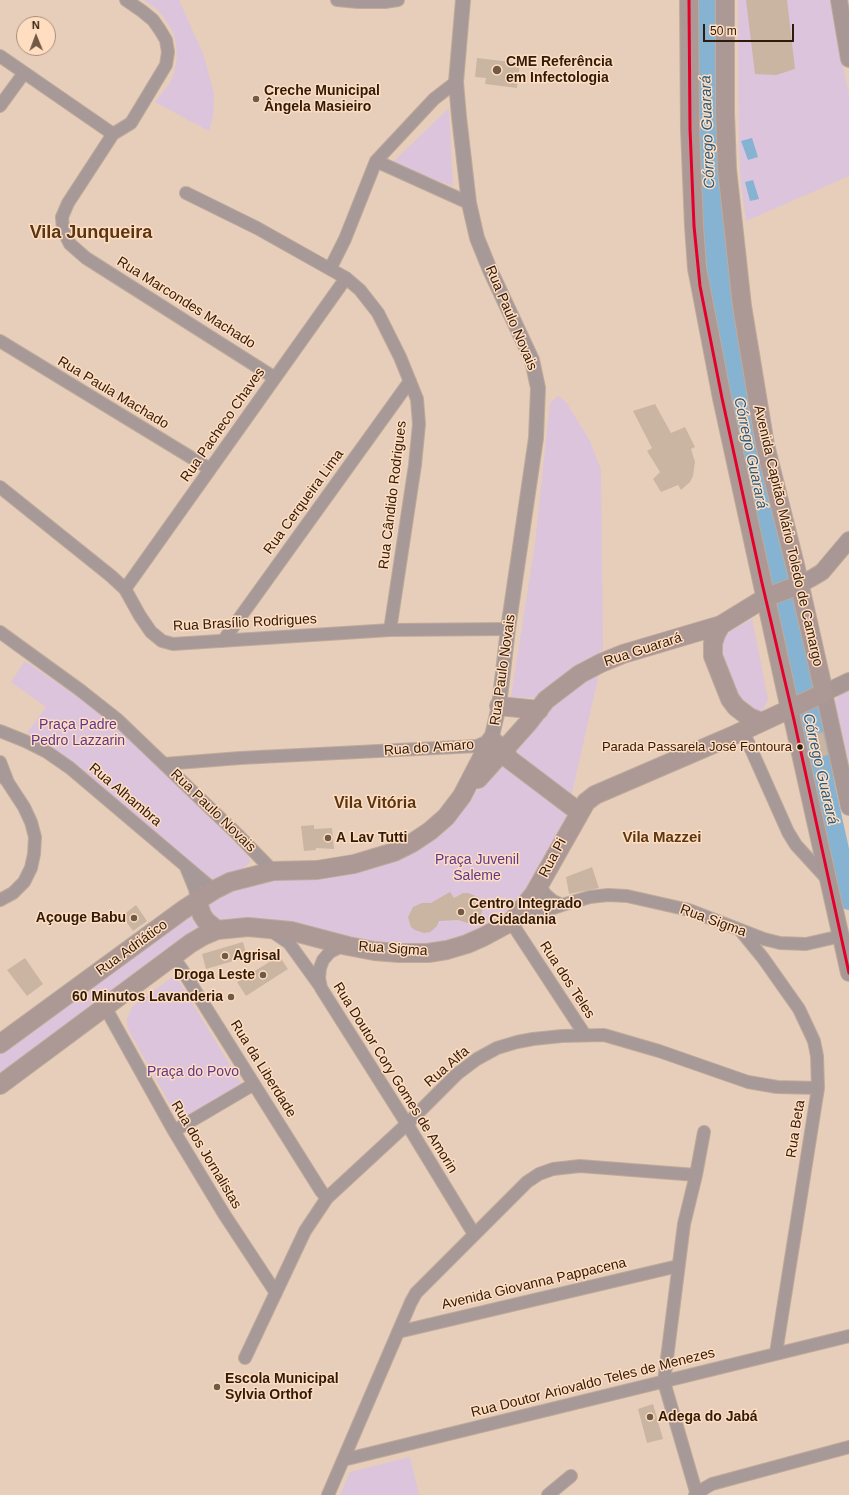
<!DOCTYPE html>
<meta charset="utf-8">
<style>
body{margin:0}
#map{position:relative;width:849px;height:1495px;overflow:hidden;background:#e7ceba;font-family:Helvetica,sans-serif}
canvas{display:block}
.north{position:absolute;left:16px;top:16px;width:40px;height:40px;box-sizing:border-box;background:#ffddc1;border:1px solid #ac8f77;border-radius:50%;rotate:359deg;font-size:11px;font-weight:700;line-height:16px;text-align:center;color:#301b08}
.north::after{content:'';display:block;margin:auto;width:14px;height:18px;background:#705a46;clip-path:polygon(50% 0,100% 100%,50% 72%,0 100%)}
.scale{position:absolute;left:703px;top:24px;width:91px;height:18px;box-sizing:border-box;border:2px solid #301b08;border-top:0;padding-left:5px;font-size:12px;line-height:14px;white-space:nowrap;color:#301b08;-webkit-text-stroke:3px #ffddc1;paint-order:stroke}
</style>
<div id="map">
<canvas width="849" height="1495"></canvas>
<div class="north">N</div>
<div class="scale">50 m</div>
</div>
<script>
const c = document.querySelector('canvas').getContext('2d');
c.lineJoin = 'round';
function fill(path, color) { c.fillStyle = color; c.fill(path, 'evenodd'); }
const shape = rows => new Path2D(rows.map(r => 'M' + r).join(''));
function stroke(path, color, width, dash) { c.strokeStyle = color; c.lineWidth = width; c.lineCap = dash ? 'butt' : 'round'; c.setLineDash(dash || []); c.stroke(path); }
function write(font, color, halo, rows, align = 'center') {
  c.font = font + ' Helvetica,sans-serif'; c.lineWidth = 3; c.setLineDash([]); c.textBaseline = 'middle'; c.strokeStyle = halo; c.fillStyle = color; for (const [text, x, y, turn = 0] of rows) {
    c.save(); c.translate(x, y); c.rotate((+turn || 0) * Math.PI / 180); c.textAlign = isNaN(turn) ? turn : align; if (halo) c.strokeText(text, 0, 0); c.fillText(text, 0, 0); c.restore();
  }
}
fill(shape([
 [144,0,179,0,204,56,214,94,213,116,209,131,155,102,170,83,174,73,177,58,176,43,173,32,164,17,155,8],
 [738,0,831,0,849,97,849,176,746,221,741,185,739,151],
 [449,108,453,186,391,164],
 [558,396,566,402,590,441,601,470,603,650,536,698,511,697,535,544,550,403],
 [752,619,768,699,762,713,746,711,715,648,721,636],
 [25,661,91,706,137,743,248,856,250,862,241,871,213,880,48,746,27,733,46,707,11,682],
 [599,674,571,797,509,751,545,712,581,684],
 [847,689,849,694,849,762,835,703,839,694],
 [500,762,569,814,529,887,520,898,501,916,478,930,465,936,445,942,428,945,399,945,375,943,248,919,221,920,209,911,208,907,209,899,214,895,270,880,337,875,469,801],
 [192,912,204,929,0,1078,0,1052],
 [175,975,243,1086,180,1122,128,1029,127,1019,132,1007],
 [410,1457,419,1495,340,1495,350,1472]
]), '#dbc4dc');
fill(shape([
 [752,138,758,157,748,160,741,141],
 [753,180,759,199,750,201,745,182]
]), '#86b3d2');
stroke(shape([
 [706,0,706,126,708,179,719,278,739,403,817,747,824,787,849,899]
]), '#86b3d2', 22);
fill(shape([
 [746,0,787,0,795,69,776,75,755,74],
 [477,58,520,63,517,88,485,84,486,78,475,77],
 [655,404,671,433,685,427,695,447,691,449,695,462,693,476,690,482,681,490,678,485,661,492,653,479,660,472,647,451,652,448,633,411],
 [823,732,828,755,812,759,807,736],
 [314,825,314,829,332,828,334,849,316,848,316,850,304,851,301,826],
 [592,867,599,888,569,894,566,877],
 [450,892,454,898,463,893,468,893,478,897,483,906,481,916,477,920,468,923,458,920,439,921,437,926,430,932,424,933,415,930,411,927,408,917,413,907,422,903,431,903],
 [136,905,147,921,133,931,122,916],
 [243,942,247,957,206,969,202,954],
 [279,956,288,969,246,996,237,982],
 [25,958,43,984,27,996,7,970],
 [653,1404,663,1439,647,1443,638,1409]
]), '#cab5a3');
const minor = shape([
 [126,0,142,11,153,20,160,30,166,40,168,52,166,65,131,123,113,134,68,203,62,217,63,230,70,244,86,258,275,378],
 [337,0,358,2,385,2,398,0],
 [0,56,113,134],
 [0,106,24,73],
 [376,161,469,203],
 [186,193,257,228,346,278,360,290,378,313,400,357,417,399,419,424,415,465,390,630],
 [330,269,345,239,376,161,434,99,456,82],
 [0,341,210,469],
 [0,487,111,576,125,589,140,616,151,632,162,641,173,644,390,630,508,629],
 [125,589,346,278],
 [0,632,80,690,118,720,238,835,273,871],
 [223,641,410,381],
 [0,731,25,741,47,752,70,768,214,890],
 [743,731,788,832,796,845,829,881],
 [0,762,7,780],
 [164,764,240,758,477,746,491,740],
 [0,773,7,781,24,807,31,822,35,837,34,854,31,868,24,882,13,893,0,900],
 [186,867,195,889,197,900],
 [539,884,545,894,553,901,562,905],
 [270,930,289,943,320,986],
 [741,931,763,958,799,1009,814,1041,817,1056,818,1088,776,1353],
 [347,946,338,948,330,952,323,960,320,968,319,978,321,988,407,1124,474,1234],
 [173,957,181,968,321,1191,327,1198],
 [105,1007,174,1131,224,1214,276,1293],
 [585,1035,511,922,562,905,590,897,608,895,627,896,689,910,764,939,780,943,806,944,841,936],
 [174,1131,254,1084],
 [398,1332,678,1266],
 [245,1358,305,1231,327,1198,407,1124,457,1074,477,1059,497,1048,517,1042,533,1039,562,1036,604,1035,659,1051,748,1082,777,1087,818,1088],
 [343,1460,849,1336],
 [328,1495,411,1302,416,1293,527,1182,539,1174,553,1169,580,1166,696,1175],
 [548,1495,571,1476],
 [695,1495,705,1488,712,1484,849,1447],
 [697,1495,664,1382,684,1224,696,1175,704,1132]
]);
const tertiary = shape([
 [463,0,456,82,459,117,469,203,477,238,490,270,532,360,538,388,536,438,508,629,499,706,491,740]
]);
const secondary = shape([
 [839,0,849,59],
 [799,585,812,578,822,572,849,540],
 [849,681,824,693,849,807],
 [790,709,849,973]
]);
const primary = shape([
 [689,0,690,129,694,226,697,268,722,398,790,709],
 [721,625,716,634,713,643,713,656,730,699,736,707,749,717,761,722],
 [499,706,539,710],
 [478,779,528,723,546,700,580,674,601,663,623,654,721,625,765,598,799,585],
 [197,900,202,915,206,921,217,930],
 [0,1044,183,910,214,890,230,882,273,871,317,870,354,864,394,852,412,843,430,831,446,817,462,796,491,740,505,750,509,759,579,812],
 [0,1085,191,943,203,936,217,930,248,927,291,931,348,946,374,951,399,953,428,953,447,950,467,944,483,937,511,922,534,894,586,802,595,795,732,736,824,693,796,569,765,445,742,306,727,169,725,112,725,0]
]);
stroke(minor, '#bfab9a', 14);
stroke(tertiary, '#bfab9a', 16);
stroke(secondary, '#bfab9a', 18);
stroke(primary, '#bfab9a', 20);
stroke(minor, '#a89999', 12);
stroke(tertiary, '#a89999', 14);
stroke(secondary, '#a99795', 16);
stroke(primary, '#ac9894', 18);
stroke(shape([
 [689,0,690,129,694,226,700,286,722,398,762,583,794,720,849,973]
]), '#e4002b', 3);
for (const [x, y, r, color] of [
 [497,70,5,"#705a46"],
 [256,99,4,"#705a46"],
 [800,747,3.5,"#301b08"],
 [328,838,4,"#705a46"],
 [461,912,4,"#705a46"],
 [134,918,4,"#705a46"],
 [225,956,4,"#705a46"],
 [263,975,4,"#705a46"],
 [231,997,4,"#705a46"],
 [217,1387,4,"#705a46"],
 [650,1417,4,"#705a46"]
]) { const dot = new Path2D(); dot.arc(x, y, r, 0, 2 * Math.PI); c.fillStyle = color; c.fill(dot); stroke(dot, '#ffddc1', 1.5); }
write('13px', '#301b08', '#ffddc1', [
 ["Parada Passarela José Fontoura",792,747]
], 'right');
write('bold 14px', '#301b08', '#ffddc1', [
 ["CME Referência",506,62],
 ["em Infectologia",506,78],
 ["Creche Municipal",264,91],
 ["Ângela Masieiro",264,107],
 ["A Lav Tutti",336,838],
 ["Centro Integrado",469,904],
 ["de Cidadania",469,920],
 ["Açouge Babu",126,918,"right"],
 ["Agrisal",233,956],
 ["Droga Leste",255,975,"right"],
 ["60 Minutos Lavanderia",223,997,"right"],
 ["Escola Municipal",225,1379],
 ["Sylvia Orthof",225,1395],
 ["Adega do Jabá",658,1417]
], 'left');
write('14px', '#301b08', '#ffddc1', [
 ["Rua Marcondes Machado",186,303,32],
 ["Rua Paulo Novais",511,318,67],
 ["Rua Paula Machado",113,393,31],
 ["Rua Pacheco Chaves",223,425,-55],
 ["Rua Cândido Rodrigues",393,495,-83],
 ["Rua Cerqueira Lima",304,502,-54],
 ["Avenida Capitão Mário Toledo de Camargo",788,536,77],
 ["Rua Brasílio Rodrigues",245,623,-3],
 ["Rua Guarará",643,650,-18],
 ["Rua Paulo Novais",503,670,-82],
 ["Rua do Amaro",429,748,-4],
 ["Rua Alhambra",125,795,40],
 ["Rua Paulo Novais",213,811,44],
 ["Rua Pi",553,858,-62],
 ["Rua Sigma",713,921,20],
 ["Rua Adriático",132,948,-36],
 ["Rua Sigma",393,949,4],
 ["Rua dos Teles",567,980,57],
 ["Rua Alfa",447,1067,-41],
 ["Rua da Liberdade",263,1069,58],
 ["Rua Doutor Cory Gomes de Amorin",395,1078,58],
 ["Rua Beta",796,1129,-81],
 ["Rua dos Jornalistas",206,1155,59],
 ["Avenida Giovanna Pappacena",534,1284,-13],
 ["Rua Doutor Ariovaldo Teles de Menezes",593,1383,-14]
]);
write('14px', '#5e378d', '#ffddc1', [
 ["Praça Padre",78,725],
 ["Pedro Lazzarin",78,741],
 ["Praça Juvenil",477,860],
 ["Saleme",477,876],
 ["Praça do Povo",193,1072]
]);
write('italic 15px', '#235a7f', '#ffddc1', [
 ["Córrego Guarará",708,132,-92],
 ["Córrego Guarará",750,453,78],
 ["Córrego Guarará",820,769,77]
]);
write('bold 15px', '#5a3612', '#ffddc1', [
 ["Vila Mazzei",662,838]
]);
write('bold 16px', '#5a3612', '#ffddc1', [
 ["Vila Vitória",375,804]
]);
write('bold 18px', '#5a3612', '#ffddc1', [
 ["Vila Junqueira",91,233]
]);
</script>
